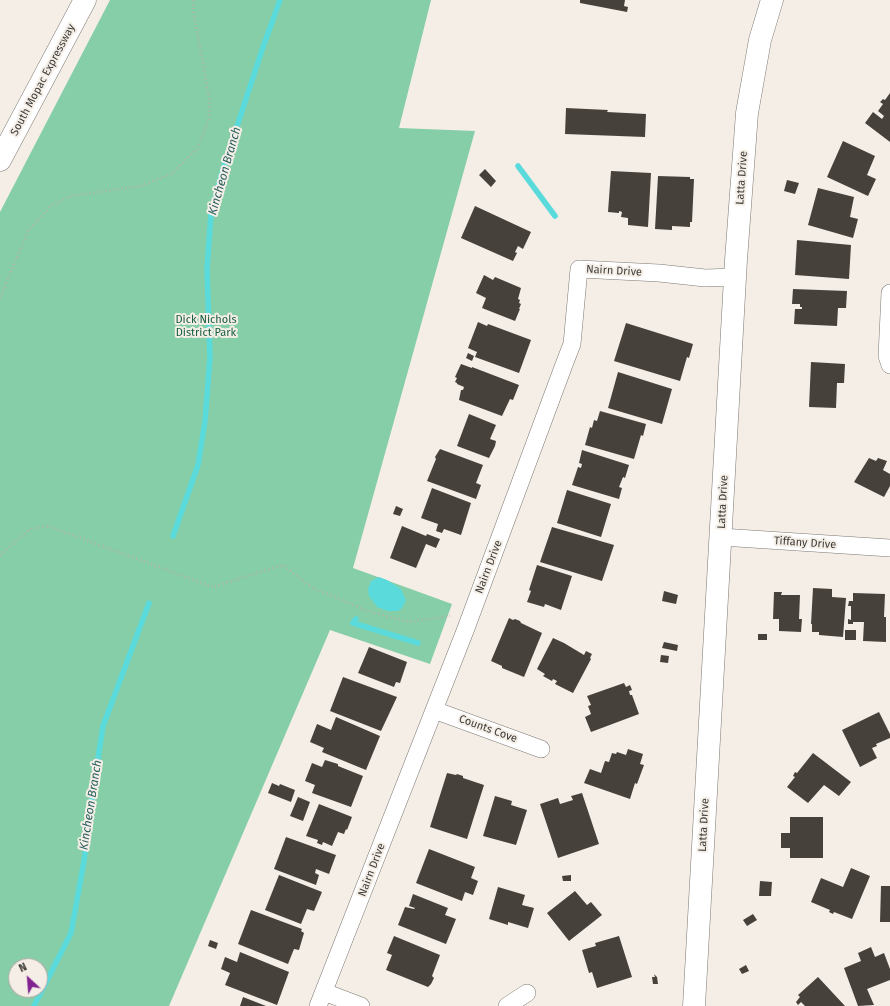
<!DOCTYPE html>
<style>
body{margin:0}
#map{position:relative;width:890px;height:1006px;overflow:hidden;background:#f4eee7;font-family:"Fira Sans",sans-serif}
canvas{display:block}
.north{position:absolute;left:8px;top:958px;width:40px;height:40px;box-sizing:border-box;background:#f4eee7;border:1px solid #aba6a1;border-radius:50%;rotate:334deg;font-size:11px;font-weight:700;line-height:16px;text-align:center;color:#3d3b38}
.north::after{content:'';display:block;margin:auto;width:14px;height:18px;background:#802390;clip-path:polygon(50% 0,100% 100%,50% 72%,0 100%)}
</style>
<div id="map">
<canvas width="890" height="1006"></canvas>
<div class="north">N</div>
</div>
<script>
const c = document.querySelector('canvas').getContext('2d');
c.lineJoin = 'round';
function fill(path, color) { c.fillStyle = color; c.fill(path, 'evenodd'); }
const shape = rows => new Path2D(rows.map(r => 'M' + r).join(''));
function stroke(path, color, width, dash) { c.strokeStyle = color; c.lineWidth = width; c.lineCap = dash ? 'butt' : 'round'; c.setLineDash(dash || []); c.stroke(path); }
function write(font, color, halo, rows, align = 'center') {
  c.font = font + ' "Fira Sans",sans-serif'; c.lineWidth = 4; c.setLineDash([]); c.textBaseline = 'middle'; c.strokeStyle = halo; c.fillStyle = color; for (const [text, x, y, turn = 0] of rows) {
    c.save(); c.translate(x, y); c.rotate((+turn || 0) * Math.PI / 180); c.textAlign = isNaN(turn) ? turn : align; if (halo) c.strokeText(text, 0, 0); c.fillText(text, 0, 0); c.restore();
  }
}
fill(shape([
 [110,0,431,0,399,128,475,131,353,568,452,604,430,664,330,630,169,1006,0,1006,0,212],
 [16,966,40,966,40,990,16,990]
]), '#86cea8');
fill(shape([
 [379,577,387,580,401,589,406,600,402,608,398,611,388,611,377,607,369,596,368,589,371,581]
]), '#5bdadb');
stroke(shape([
 [518,166,555,216],
 [173,536,198,465,205,421,210,357,207,269,211,214,222,172,262,50,280,0],
 [356,619,353,623,418,643],
 [34,1006,71,933,84,861,93,790,103,726,149,603]
]), '#5bdadb', 5.5);
fill(shape([
 [580,0,625,0,624,6,628,7,627,12,580,3],
 [890,93,890,142,865,123,873,112,882,119,884,116,878,111,883,104,880,102,883,99,885,100],
 [566,108,608,110,607,112,646,114,645,137,565,134],
 [843,141,875,156,867,175,876,179,868,196,827,177],
 [485,169,496,181,491,187,479,175],
 [611,171,651,173,648,227,628,225,628,218,621,217,622,212,619,211,619,213,608,212],
 [658,176,690,177,690,179,694,179,692,222,690,222,690,227,672,226,672,230,655,229],
 [787,180,799,183,795,194,784,191],
 [818,188,854,197,850,217,858,219,853,238,808,225],
 [475,206,531,232,523,249,518,246,515,252,517,253,513,261,461,238],
 [797,240,851,245,849,279,795,275],
 [484,275,493,280,495,277,521,288,518,299,520,300,519,303,521,304,519,309,520,309,515,321,482,308,486,298,476,293],
 [793,289,847,291,846,308,838,308,837,326,794,324,795,309,802,309,802,307,800,307,800,304,792,304],
 [478,322,487,326,488,324,531,340,519,373,475,357,477,352,468,348],
 [626,323,693,344,689,358,687,357,680,381,614,361],
 [468,353,474,356,472,361,466,358],
 [811,362,845,364,844,383,837,383,836,408,809,407],
 [461,364,472,368,472,367,519,385,513,400,510,399,502,416,459,400,461,390,463,390,464,387,457,384,457,383,455,382,457,378,455,377],
 [618,372,672,389,662,424,608,408],
 [600,411,646,424,643,436,641,435,634,459,585,445,590,427,592,428,594,420,597,421],
 [469,414,496,425,490,439,496,441,495,446,489,458,457,446],
 [440,449,483,465,476,483,481,485,476,499,427,481,436,459,435,457],
 [582,450,629,465,625,478,623,477,619,487,622,488,619,499,572,485,578,467,581,468,582,464,579,463],
 [869,458,876,461,878,458,887,461,883,470,890,474,890,486,884,497,854,482],
 [432,488,471,503,461,535,444,529,442,533,436,531,438,524,421,518],
 [567,490,611,504,601,537,557,523],
 [396,506,403,509,400,516,393,514],
 [402,526,426,536,427,534,440,539,436,548,426,544,416,568,390,558],
 [552,527,614,545,602,581,540,562],
 [537,565,572,576,561,610,545,604,544,607,527,602,531,591,529,590],
 [813,588,832,589,832,597,846,598,843,637,819,635,819,632,812,632,812,624,811,624],
 [664,591,678,595,676,604,662,601],
 [774,592,782,592,781,595,800,595,799,619,802,619,801,632,779,631,779,619,773,619],
 [853,593,885,594,884,617,886,617,886,642,863,641,864,622,853,622,853,624,848,624,848,619,851,620,851,606,848,606,849,601,853,601],
 [509,618,513,620,515,619,520,621,521,623,542,633,524,677,502,668,502,666,491,661],
 [845,630,856,630,856,640,845,640],
 [758,634,767,634,767,640,758,640],
 [553,638,564,643,584,655,586,651,592,654,590,658,591,659,573,693,555,684,557,681,553,679,552,681,543,676,545,674,537,669],
 [664,642,678,645,677,651,662,648],
 [369,647,407,662,400,683,396,682,394,687,358,673],
 [661,655,669,656,668,663,660,662],
 [343,677,397,697,381,731,330,711],
 [624,683,626,687,630,685,632,690,629,691,630,695,632,695,639,714,591,732,585,717,591,714,588,706,591,705,587,696],
 [879,712,890,734,890,738,876,744,877,746,872,748,877,758,860,767,842,730],
 [336,717,380,736,366,770,322,752,324,748,310,742,317,724,331,730],
 [628,749,643,754,640,764,644,765,637,784,635,783,630,799,584,783,590,769,601,773,605,761,609,762,612,753,616,754,617,752,626,755],
 [813,753,851,782,839,796,824,785,808,803,787,787,795,777,793,776,795,772,797,773],
 [325,760,338,764,338,766,363,776,351,807,312,793,315,785,305,781,312,763,322,767],
 [447,773,456,775,457,774,463,776,463,778,484,785,467,839,430,827],
 [272,783,279,786,280,784,295,790,291,802,268,793],
 [582,793,599,844,558,858,540,804,558,798,560,804,573,800,571,796],
 [495,796,512,801,511,805,527,810,516,845,483,836],
 [298,797,310,802,303,821,290,816],
 [319,804,352,817,347,830,346,829,344,834,338,832,332,846,323,842,322,845,317,843,318,840,306,836],
 [790,817,823,817,823,858,790,858,790,848,781,848,781,833,790,833],
 [286,837,336,855,329,874,316,869,315,873,319,875,316,885,274,869],
 [429,849,475,867,471,878,478,881,473,895,465,892,462,901,416,883],
 [851,868,870,876,852,919,834,912,833,914,829,912,830,910,811,902,821,878,843,887],
 [279,875,322,892,314,911,307,909,301,924,265,910],
 [571,875,571,881,563,881,562,876],
 [760,881,772,882,771,896,759,896],
 [881,886,890,886,890,922,880,922],
 [498,887,525,895,522,905,534,908,528,928,508,922,508,925,489,919],
 [575,891,587,905,591,902,602,915,569,941,547,913],
 [413,894,448,908,445,915,456,919,446,944,398,925,405,907,414,909,415,908,409,906],
 [251,910,302,929,301,931,304,933,299,950,294,949,288,964,238,944],
 [753,914,757,920,747,926,743,920],
 [394,936,440,955,432,976,434,978,431,984,428,987,386,970,392,955,387,953],
 [619,936,632,977,597,988,592,972,589,973,582,950,596,946,595,943],
 [210,940,218,943,216,949,208,946],
 [871,947,875,957,884,953,890,969,890,980,867,989,874,1005,858,1006,844,968,861,961,858,953],
 [240,952,289,972,277,1005,225,985,230,973,221,969,225,957,237,962],
 [746,965,749,971,742,974,739,969],
 [654,974,657,977,658,984,653,984,652,977,655,977],
 [818,977,845,1006,805,1006,801,1002,798,1005,796,1002,800,997,798,995],
 [243,997,266,1006,240,1006]
]), '#47413c');
const street = shape([
 [890,293,887,356,890,365],
 [721,537,890,548],
 [434,710,541,749],
 [324,992,361,1006],
 [318,1006,465,631,565,362,572,344,579,269,659,273,705,278,736,277],
 [507,1006,527,993]
]);
const secondary = shape([
 [694,1006,736,260,747,113,760,40,772,0]
]);
const highway = shape([
 [0,160,85,0]
]);
stroke(street, '#7d7872', 18);
stroke(secondary, '#7d7872', 23);
stroke(highway, '#7d7872', 23);
stroke(shape([
 [0,298,28,231,52,205,71,196,141,186,171,174,198,148,209,118,209,97,193,9,194,0],
 [0,555,30,529,48,526,213,587,282,565,313,588,367,611,409,622,450,616]
]), '#b3afa9', 2.5, [1, 3]);
stroke(street, '#fff', 17);
stroke(secondary, '#fff', 22);
stroke(highway, '#fff', 22);
write('11px', '#3d3b38', '#f4eee7', [
 ["South Mopac Expressway",43,80,-62],
 ["Latta Drive",742,178,-86],
 ["Nairn Drive",614,271,3],
 ["Latta Drive",723,502,-87],
 ["Tiffany Drive",805,543,4],
 ["Nairn Drive",489,567,-69],
 ["Counts Cove",488,729,20],
 ["Latta Drive",704,825,-87],
 ["Nairn Drive",372,870,-69]
]);
write('11px', '#135b3d', '#f4eee7', [
 ["Dick Nichols",206,320],
 ["District Park",206,333]
]);
write('italic 12px', '#2a6060', '#f4eee7', [
 ["Kincheon Branch",225,171,-74],
 ["Kincheon Branch",91,805,-81]
]);
</script>
